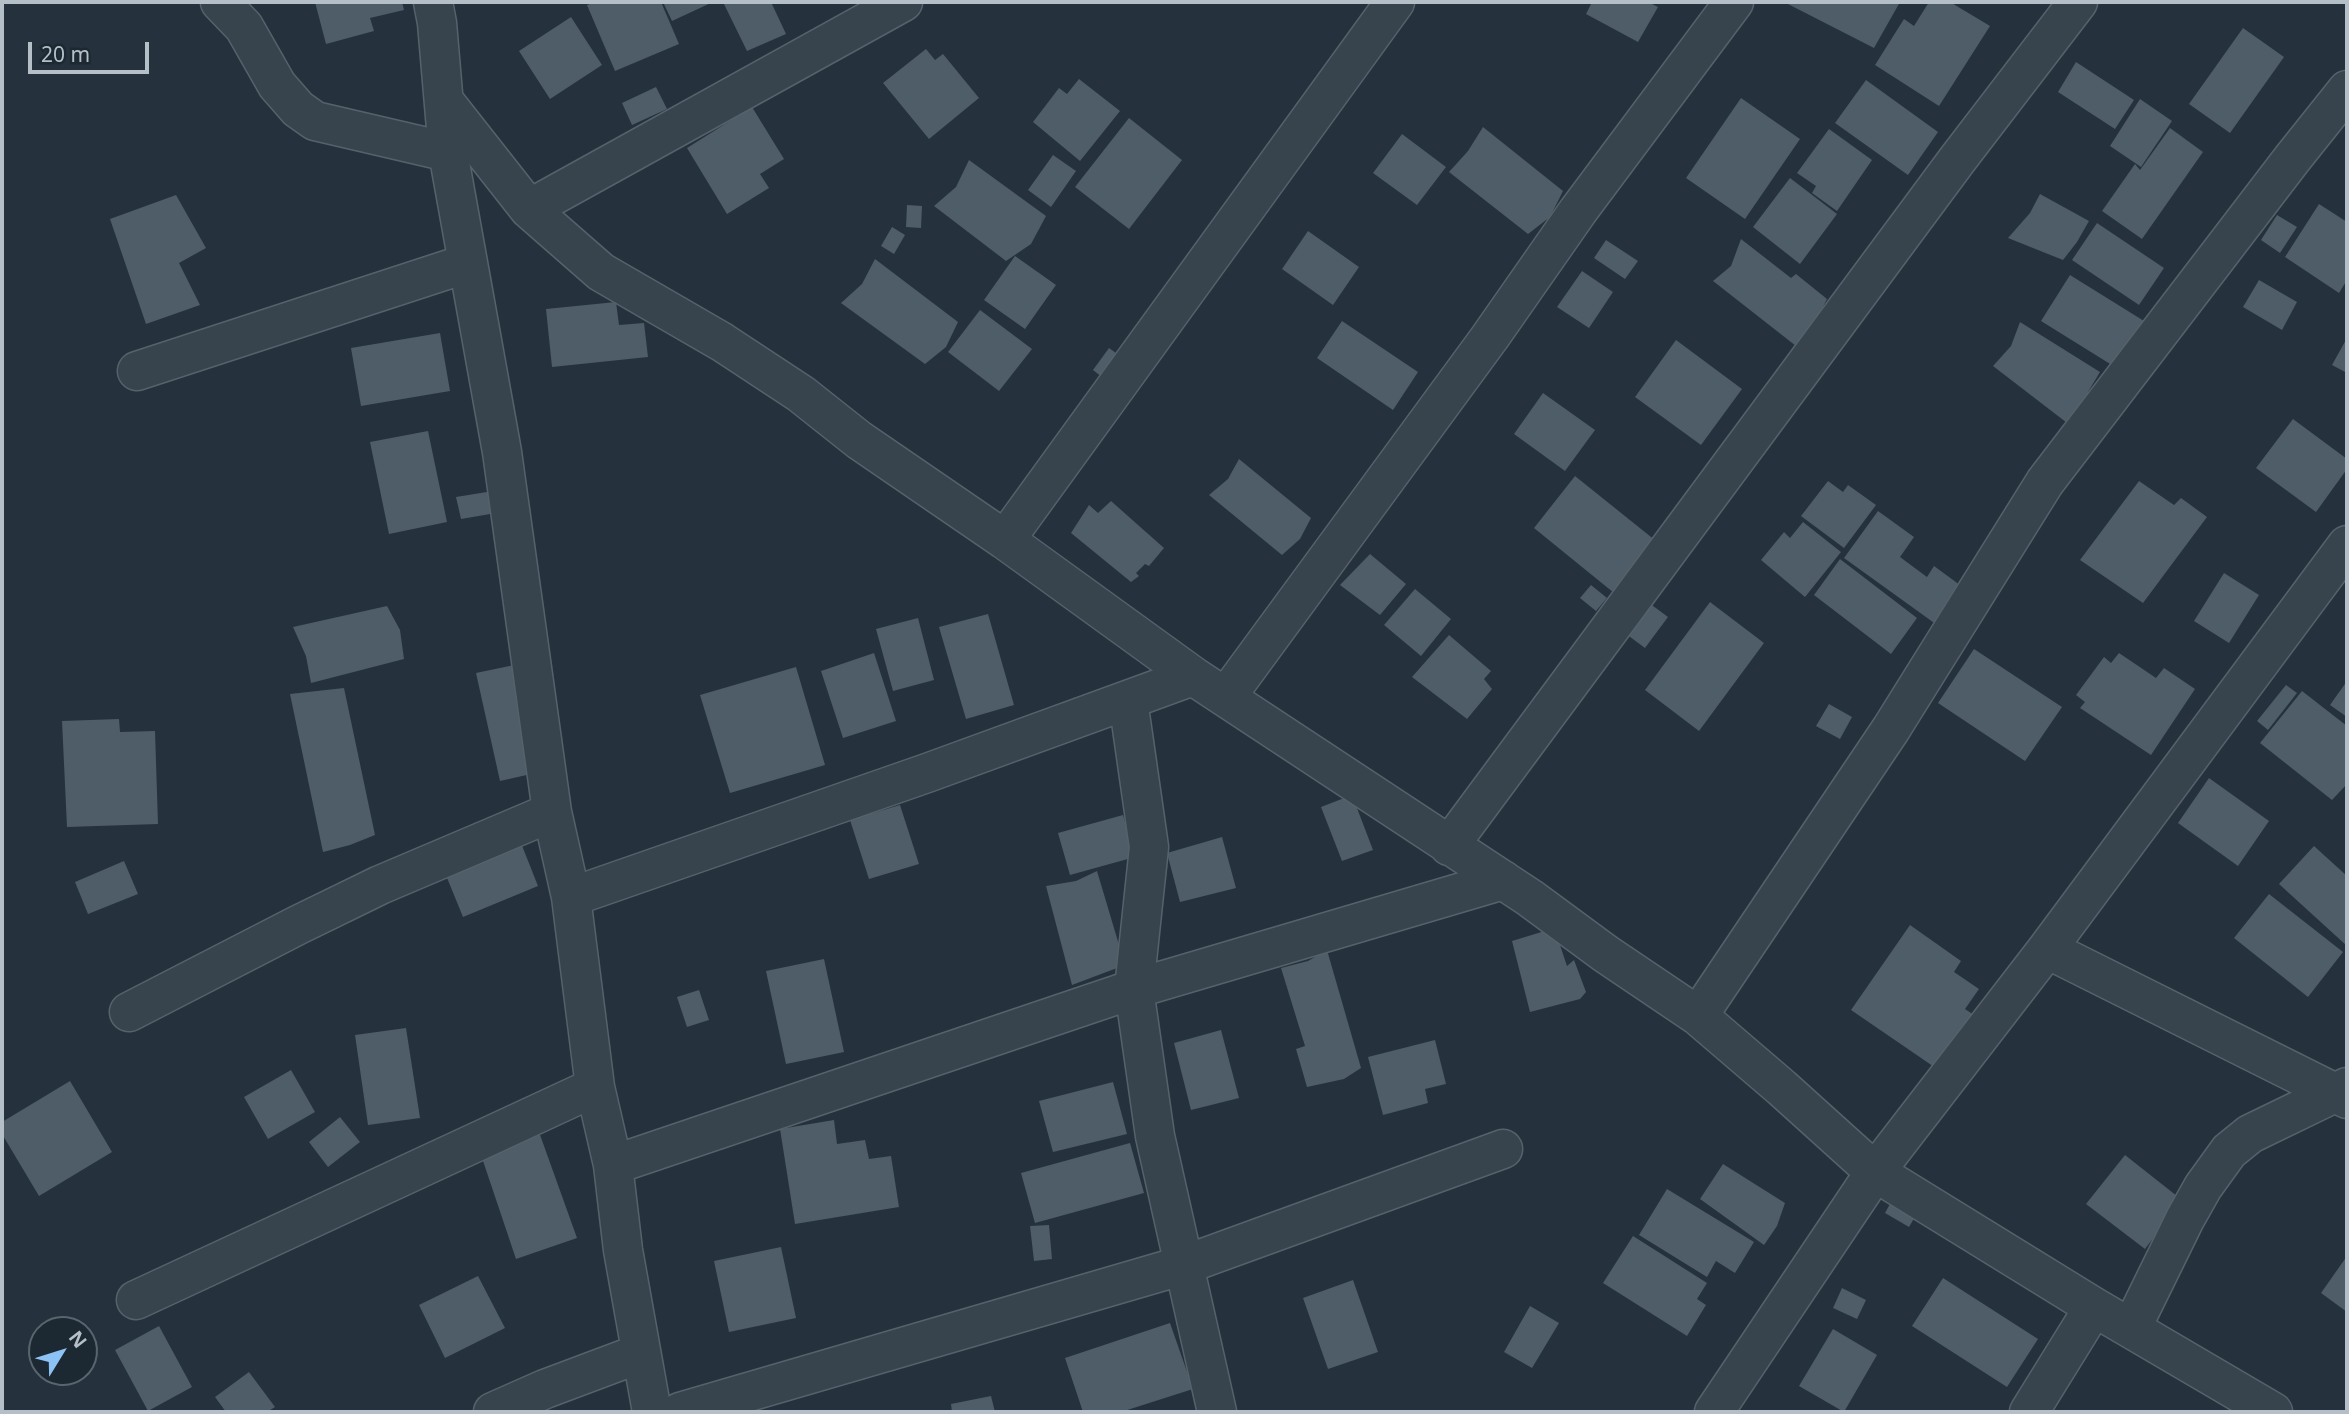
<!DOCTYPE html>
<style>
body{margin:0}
#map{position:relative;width:2349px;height:1414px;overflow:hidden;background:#25323d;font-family:"Noto Sans",sans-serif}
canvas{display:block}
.frame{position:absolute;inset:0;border:4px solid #b4bfc8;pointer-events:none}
.north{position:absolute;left:28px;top:1316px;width:70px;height:70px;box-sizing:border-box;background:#1d2932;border:2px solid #59656e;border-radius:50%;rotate:52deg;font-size:19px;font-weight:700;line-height:28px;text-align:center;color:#b4bfc8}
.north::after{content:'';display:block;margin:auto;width:24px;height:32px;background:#8dc3f4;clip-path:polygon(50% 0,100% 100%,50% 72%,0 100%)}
.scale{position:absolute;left:28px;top:42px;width:121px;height:32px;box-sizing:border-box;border:4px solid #b4bfc8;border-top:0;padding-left:9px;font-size:21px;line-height:24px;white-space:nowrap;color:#b4bfc8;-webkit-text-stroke:5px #1d2932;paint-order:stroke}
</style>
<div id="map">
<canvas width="2349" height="1414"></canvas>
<div class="frame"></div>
<div class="north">N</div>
<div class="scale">20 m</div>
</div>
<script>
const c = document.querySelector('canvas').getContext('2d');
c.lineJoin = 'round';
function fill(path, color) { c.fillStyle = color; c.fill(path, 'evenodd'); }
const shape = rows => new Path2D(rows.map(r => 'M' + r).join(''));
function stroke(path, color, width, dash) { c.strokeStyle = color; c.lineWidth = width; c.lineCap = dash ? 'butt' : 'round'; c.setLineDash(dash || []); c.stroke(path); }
fill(shape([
 [315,2,402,2,404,10,370,18,374,31,326,44],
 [595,2,661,2,679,44,615,71,587,5],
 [663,2,713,2,672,21],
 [723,2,771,2,786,34,747,51],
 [1592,2,1648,2,1658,7,1638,42,1586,14],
 [1784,2,1900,2,1874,48],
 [1929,2,1950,2,1990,26,1939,106,1875,65,1904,19,1914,26],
 [571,17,602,65,550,99,519,51],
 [2243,28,2284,57,2230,133,2189,104],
 [926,49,935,60,943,54,979,98,929,139,883,83],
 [2076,62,2134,100,2115,129,2058,92],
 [1079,79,1120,111,1080,161,1033,122,1059,88,1067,94],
 [1866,80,1938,132,1908,175,1835,123],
 [656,87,667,109,632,125,622,103],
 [1741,98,1800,139,1745,219,1686,178],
 [2140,99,2172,121,2141,167,2110,146],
 [752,107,784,159,760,174,769,188,727,214,687,148],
 [1129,118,1182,160,1129,229,1075,187],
 [1483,127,1563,191,1550,217,1528,234,1449,172,1468,151],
 [2170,128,2203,152,2142,239,2102,211,2135,164,2140,170],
 [1829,129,1872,160,1837,211,1812,193,1816,186,1797,173],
 [1402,134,1446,167,1417,205,1373,173],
 [1053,155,1076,171,1051,207,1028,190],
 [969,160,1046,216,1031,244,1006,261,934,206,956,187],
 [1790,178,1837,214,1800,264,1753,227],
 [2040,194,2089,221,2077,242,2063,260,2008,238,2030,213],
 [176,195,206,248,179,263,200,305,146,324,110,219],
 [2319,204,2347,222,2347,280,2339,293,2285,257],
 [907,205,922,206,921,228,906,227],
 [2277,215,2297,227,2280,253,2261,240],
 [2097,223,2164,268,2139,305,2072,260],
 [892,227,905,235,894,254,881,246],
 [1308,231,1359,267,1333,305,1282,269],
 [1741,239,1791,278,1796,274,1827,299,1813,327,1796,346,1713,281,1731,266],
 [1606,240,1638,261,1625,279,1594,258],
 [1015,256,1056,285,1025,329,984,300],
 [875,259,958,322,946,347,925,364,841,303,862,284],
 [1582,271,1613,292,1589,328,1557,307],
 [2070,275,2144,321,2115,367,2041,321],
 [2259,280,2297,302,2282,330,2243,307],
 [616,302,619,325,644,323,648,357,552,367,546,309],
 [980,310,1032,349,999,391,948,352],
 [1342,321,1418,372,1393,410,1317,358],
 [2020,322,2100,372,2088,392,2095,398,2071,426,1993,366,2011,346],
 [440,333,450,391,361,406,351,348],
 [2347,338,2347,373,2332,365],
 [1676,340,1742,389,1701,445,1635,397],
 [1109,348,1123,358,1107,381,1093,370],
 [1543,393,1595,430,1565,471,1514,434],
 [2293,419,2347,459,2347,469,2316,512,2256,468],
 [428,431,447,522,389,534,370,442],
 [1239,459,1311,518,1300,539,1282,555,1209,495,1228,479],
 [1575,476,1661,545,1619,597,1534,528],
 [1828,481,1843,492,1848,485,1876,505,1844,548,1801,516],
 [2139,481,2174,505,2181,498,2207,517,2143,603,2080,560],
 [499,490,502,512,461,519,456,497],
 [1111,501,1164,548,1149,566,1145,564,1136,573,1139,576,1131,582,1071,533,1089,505,1098,513],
 [1878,511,1914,537,1900,557,1927,577,1934,566,1964,588,1937,625,1844,558],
 [1803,522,1841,552,1805,597,1761,560,1784,532,1790,538],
 [1370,554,1406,584,1380,615,1340,585],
 [1840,559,1917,618,1891,654,1814,595],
 [2224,573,2259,595,2229,643,2194,621],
 [1591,585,1607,598,1596,611,1580,598],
 [1415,589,1451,619,1421,656,1384,625],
 [1641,597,1668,617,1645,648,1618,628],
 [1710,602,1764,643,1699,731,1645,690],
 [387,606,400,630,404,659,311,683,306,656,293,627],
 [988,614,1014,705,966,719,939,627],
 [918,618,934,680,893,691,876,629],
 [1449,635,1491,671,1484,679,1492,689,1467,719,1412,677],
 [1974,649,2062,707,2025,761,1938,703],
 [874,653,896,721,843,738,821,671],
 [2119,653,2156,678,2164,668,2195,689,2151,755,2080,708,2085,702,2076,695,2104,657,2111,663],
 [519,664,540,772,500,781,476,673],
 [796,667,825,765,730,793,700,695],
 [2347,681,2347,717,2330,705],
 [2286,685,2297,693,2268,730,2257,721],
 [344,688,375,835,350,845,323,852,290,694],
 [2302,691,2347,726,2347,784,2332,800,2260,743],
 [1829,704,1852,717,1840,739,1816,726],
 [119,719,120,732,155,731,158,824,67,827,62,721],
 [2209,778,2269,821,2238,866,2178,823],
 [1352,795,1373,850,1342,861,1321,807],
 [900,805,919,864,869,879,850,820],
 [1123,815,1135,857,1070,875,1058,833],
 [1222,837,1236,888,1180,902,1167,853],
 [519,838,538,886,463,917,443,868],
 [2314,846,2347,876,2347,946,2279,884],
 [124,861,138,894,88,914,75,882],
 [1097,871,1125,965,1072,985,1046,886,1076,881],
 [2269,894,2343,952,2308,997,2234,938],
 [1910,925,1961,961,1954,972,1979,989,1965,1009,1980,1019,1943,1073,1851,1010],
 [1548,930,1556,933,1567,966,1574,960,1586,992,1580,999,1530,1012,1512,941],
 [1327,950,1361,1068,1344,1079,1307,1087,1296,1049,1305,1046,1281,968,1308,961],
 [824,959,844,1052,786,1064,766,971],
 [699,990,709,1020,687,1027,677,997],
 [406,1028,420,1118,368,1125,355,1035],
 [1221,1030,1239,1098,1191,1110,1174,1043],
 [1435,1040,1446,1084,1425,1089,1428,1103,1383,1115,1368,1057],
 [291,1070,315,1112,268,1139,244,1097],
 [70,1081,112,1152,39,1196,2,1134,2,1122],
 [1113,1082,1127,1134,1053,1152,1039,1101],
 [340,1117,360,1142,328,1167,309,1142],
 [834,1120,837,1144,865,1140,869,1159,891,1156,899,1207,795,1224,780,1129],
 [539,1132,577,1238,516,1259,480,1152],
 [1130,1143,1144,1193,1035,1223,1021,1173],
 [2125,1155,2182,1200,2145,1249,2086,1204],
 [1723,1164,1785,1203,1777,1226,1764,1245,1700,1199],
 [1667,1189,1754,1242,1735,1273,1716,1261,1707,1277,1639,1235],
 [1897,1191,1922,1205,1909,1227,1885,1213],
 [1049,1225,1052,1259,1034,1261,1030,1226],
 [1633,1236,1707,1283,1697,1299,1706,1305,1687,1336,1603,1283],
 [781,1247,796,1318,729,1332,714,1261],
 [2347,1256,2347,1312,2321,1293],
 [478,1276,505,1328,445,1358,419,1305],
 [1943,1278,2038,1339,2007,1387,1912,1326],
 [1353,1280,1378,1352,1328,1369,1303,1298],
 [1842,1288,1866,1300,1857,1319,1833,1308],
 [1530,1306,1559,1323,1532,1368,1504,1352],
 [1170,1323,1193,1389,1121,1412,1083,1412,1065,1358],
 [159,1326,192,1387,148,1411,115,1350],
 [1833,1329,1877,1355,1844,1412,1799,1386],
 [249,1372,275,1407,267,1412,226,1412,215,1397],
 [991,1396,995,1412,952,1412,951,1404]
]), '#4e5d68');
const minor = shape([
 [220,2,244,27,277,85,298,109,315,121,448,152],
 [433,2,437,23,448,152,502,452,552,812,571,897,595,1087,613,1165,623,1250,652,1412],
 [444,101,529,209,601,272,722,342,801,394,859,440,1005,540,1193,676,1530,898,1606,954,1698,1016,1782,1088,1875,1172,2094,1307,2273,1412],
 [529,209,903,2],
 [137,371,468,263],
 [1005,540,1395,2],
 [1226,697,1490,337,1578,211,1734,2],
 [1128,700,1149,847,1134,989,1155,1136,1217,1412],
 [1449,846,1957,160,2078,2],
 [571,897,927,773,1193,676],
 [2047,949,2347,1099],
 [129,1012,298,925,380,885,552,812],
 [1698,1016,1891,729,2045,482,2292,159,2347,90],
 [613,1165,1134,989,1503,880],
 [136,1300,595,1087],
 [2132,1327,2185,1219,2203,1187,2229,1151,2250,1134,2347,1087],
 [493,1412,545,1389,641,1353],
 [680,1412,1184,1265,1503,1149],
 [1714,1412,1875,1172,2047,949,2347,545],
 [2029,1412,2094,1307]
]);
stroke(minor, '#56626b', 41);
stroke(minor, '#38444d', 38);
</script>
